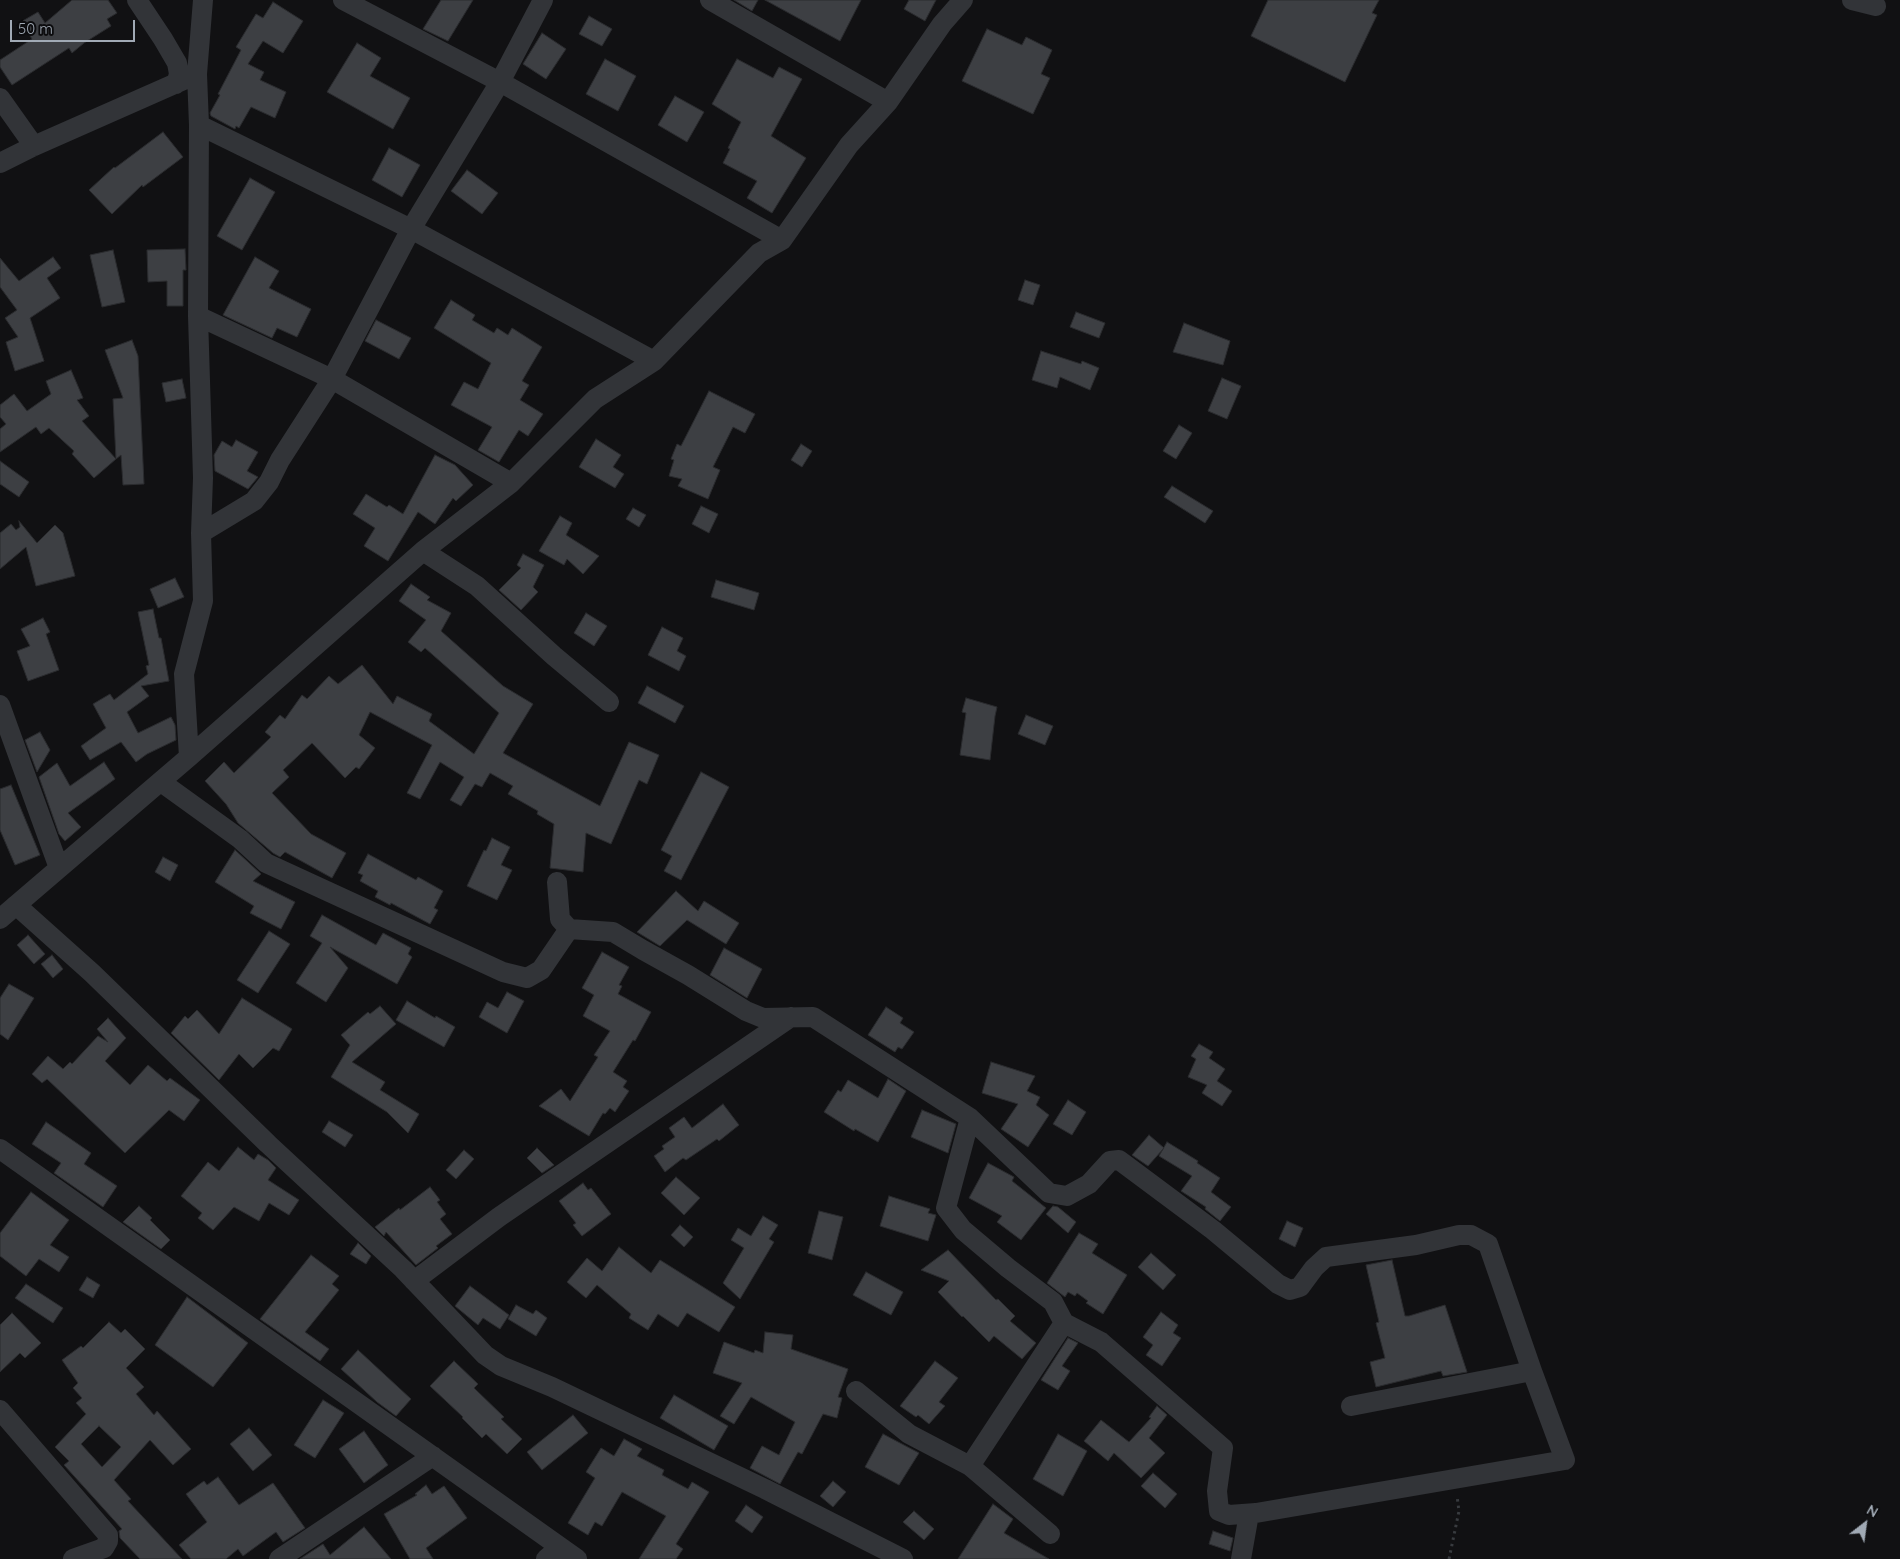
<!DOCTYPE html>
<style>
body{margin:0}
#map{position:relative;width:1900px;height:1559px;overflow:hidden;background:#111113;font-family:Quicksand,sans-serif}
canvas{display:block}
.north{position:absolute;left:1840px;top:1499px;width:50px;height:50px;-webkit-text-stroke:4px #0c0c0e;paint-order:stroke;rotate:30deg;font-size:14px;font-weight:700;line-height:20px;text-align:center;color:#a1aab5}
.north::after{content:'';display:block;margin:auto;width:18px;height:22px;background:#a1aab5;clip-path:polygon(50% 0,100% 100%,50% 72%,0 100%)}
.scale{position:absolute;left:10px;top:20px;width:125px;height:22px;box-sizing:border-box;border:2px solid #a1aab5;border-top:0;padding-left:6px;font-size:15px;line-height:18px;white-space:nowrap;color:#a1aab5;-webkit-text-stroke:4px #0c0c0e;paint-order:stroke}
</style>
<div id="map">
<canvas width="1900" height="1559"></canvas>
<div class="north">N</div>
<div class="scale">50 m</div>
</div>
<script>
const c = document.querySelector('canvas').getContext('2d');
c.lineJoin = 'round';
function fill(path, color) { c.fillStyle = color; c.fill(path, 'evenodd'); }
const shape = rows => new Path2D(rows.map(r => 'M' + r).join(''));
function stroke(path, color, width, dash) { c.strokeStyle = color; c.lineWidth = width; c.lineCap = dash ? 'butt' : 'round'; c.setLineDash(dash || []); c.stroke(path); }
const building = shape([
 [72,0,108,0,117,13,107,19,111,26,84,43,72,53,69,48,12,85,0,67,0,60,32,39,21,22,38,12,45,23,72,0],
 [441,0,473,0,448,41,423,29,441,0],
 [734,0,758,0,752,11,734,0],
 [765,0,861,0,840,41,765,0],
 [909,0,936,0,925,21,904,9,909,0],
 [1268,0,1379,0,1372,13,1377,15,1345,82,1251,36,1268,0],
 [273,2,303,21,283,53,263,41,248,64,264,72,260,80,286,92,275,118,251,107,239,128,236,126,235,129,211,116,210,113,220,95,218,94,241,50,236,47,256,14,263,18,273,2],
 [589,16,612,29,602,46,579,34,589,16],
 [987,29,1022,45,1026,37,1052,50,1041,74,1050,78,1033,114,962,81,987,29],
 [542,33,566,49,546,79,523,64,542,33],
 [357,43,381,58,370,76,410,98,393,129,327,92,357,43],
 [605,59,636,76,618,111,586,94,605,59],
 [737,59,773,78,779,67,802,79,771,136,806,158,772,213,747,198,757,181,723,163,730,149,728,148,741,122,712,104,737,59],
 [675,96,704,112,687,142,658,125,675,96],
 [163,132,183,157,143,187,142,185,112,214,89,190,114,167,115,168,163,132],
 [389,148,420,165,402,197,372,180,389,148],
 [467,170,498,193,482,214,451,191,467,170],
 [250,178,275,192,242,250,217,236,250,178],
 [185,249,186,270,183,270,183,306,167,306,167,281,148,282,147,250,185,249],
 [113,250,125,302,102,307,90,255,113,250],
 [53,257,61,268,47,278,60,298,30,318,44,361,15,371,6,342,18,337,5,318,17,310,0,287,0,258,19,281,53,257],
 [255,257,279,271,269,288,311,309,297,337,277,328,272,338,223,315,255,257],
 [1025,280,1040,285,1033,305,1018,300,1025,280],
 [451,300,475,315,472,320,494,333,497,328,508,335,512,328,542,347,522,381,529,385,520,400,543,414,528,436,519,430,499,462,478,450,492,427,451,405,464,382,478,389,491,363,434,328,451,300],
 [1076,312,1105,323,1099,338,1070,327,1076,312],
 [376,320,411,338,399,359,365,341,376,320],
 [1184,323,1230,341,1223,365,1173,352,1184,323],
 [132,340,138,356,144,484,123,485,121,455,116,459,113,399,123,398,105,350,132,340],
 [1041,351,1081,364,1082,361,1099,368,1090,390,1060,377,1057,388,1032,380,1041,351],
 [71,370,83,398,77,400,89,416,82,421,116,459,94,478,72,454,74,451,49,428,41,434,36,427,0,452,0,429,6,424,0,417,0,405,14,394,27,411,51,394,46,381,71,370],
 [1222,378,1241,386,1227,419,1208,411,1222,378],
 [182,379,186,398,166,402,162,383,182,379],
 [709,391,755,414,745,433,733,427,713,467,720,470,708,499,678,486,682,479,669,476,674,460,671,459,677,444,681,446,709,391],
 [1179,425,1192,433,1176,459,1163,451,1179,425],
 [596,439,621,455,613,467,624,474,615,488,579,467,596,439],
 [236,440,258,452,247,471,258,477,248,489,215,471,214,455,222,441,232,447,236,440],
 [801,444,812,451,802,467,791,460,801,444],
 [435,455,455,465,473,485,456,501,453,498,435,524,418,512,388,561,364,546,375,528,353,514,366,494,387,507,389,505,403,514,435,455],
 [0,461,29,482,19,497,0,484,0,461],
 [1172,486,1213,511,1205,523,1164,497,1172,486],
 [701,506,718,514,709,533,692,524,701,506],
 [633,508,646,515,639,527,626,519,633,508],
 [560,516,572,523,566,535,599,556,583,574,567,559,564,565,539,551,560,516],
 [19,521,37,543,55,525,63,533,75,576,36,586,26,547,0,569,0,533,11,524,16,530,20,527,19,521],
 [523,554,544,565,533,587,538,592,521,610,499,590,521,568,517,565,523,554],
 [175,578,184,597,158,608,150,589,175,578],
 [716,580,759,593,754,610,711,597,716,580],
 [411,584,430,597,427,600,451,613,441,631,503,686,533,704,503,753,600,806,629,742,659,755,647,784,639,780,611,844,586,833,583,872,550,868,554,824,537,814,538,811,508,794,513,786,490,773,482,787,475,784,461,806,450,800,464,777,440,762,420,799,407,793,432,745,370,712,359,735,375,748,359,769,356,767,345,778,312,743,283,770,289,777,272,793,311,834,346,853,332,878,285,852,280,857,273,853,238,823,226,804,205,781,224,762,234,773,271,737,265,732,280,715,285,719,302,695,307,699,329,676,338,684,362,665,393,704,397,696,432,714,429,721,474,754,499,713,425,648,421,652,408,642,426,620,399,601,411,584],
 [153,609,159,638,161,638,169,681,141,686,149,696,127,712,138,733,171,717,175,725,176,740,147,754,136,762,121,742,90,760,81,746,106,728,93,704,110,694,114,700,148,674,146,666,149,665,138,612,153,609],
 [586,613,607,626,594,646,574,633,586,613],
 [43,618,50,632,46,634,59,670,28,681,17,651,30,646,21,629,43,618],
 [662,627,683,638,677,651,686,656,679,671,648,655,662,627],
 [647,686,684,706,675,723,638,703,647,686],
 [966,698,997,707,995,716,990,760,960,755,966,713,962,712,966,698],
 [1026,715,1053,726,1045,745,1018,734,1026,715],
 [40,732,50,750,37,772,25,740,40,732],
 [104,762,115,779,68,813,81,827,65,841,59,834,39,777,57,763,70,786,104,762],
 [701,772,729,787,681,880,664,871,672,856,661,850,701,772],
 [11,785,40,855,15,865,0,830,0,789,11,785],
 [492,838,510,847,501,865,512,870,497,900,467,886,484,850,486,851,492,838],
 [235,850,261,874,253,881,295,902,281,929,250,913,254,906,215,882,235,850],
 [368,854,416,880,418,877,443,891,434,908,438,910,430,924,391,903,390,905,375,897,378,891,360,881,363,875,358,873,368,854],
 [163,857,178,865,170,881,155,872,163,857],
 [676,891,698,911,704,901,739,923,726,944,687,920,660,946,637,932,676,891],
 [322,915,376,945,383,933,411,948,408,954,412,957,397,984,330,947,348,968,326,1002,296,983,322,943,310,936,322,915],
 [269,931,290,944,258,993,237,980,269,931],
 [28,935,45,954,34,964,17,945,28,935],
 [724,948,762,969,747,998,710,975,724,948],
 [602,952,629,967,619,985,622,986,618,994,651,1012,635,1041,633,1040,613,1072,627,1081,623,1087,629,1091,615,1112,610,1108,605,1114,603,1113,589,1136,539,1106,561,1089,570,1101,598,1057,594,1055,610,1031,583,1016,594,995,582,988,602,952],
 [52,955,63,969,53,978,41,964,52,955],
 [9,984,34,998,8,1040,0,1034,0,998,9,984],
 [507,992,524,1001,507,1033,479,1017,487,1002,498,1008,507,992],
 [242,998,292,1029,279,1051,273,1048,253,1068,239,1054,219,1080,171,1033,185,1016,188,1019,197,1010,219,1034,242,998],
 [407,1001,435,1018,436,1016,455,1027,444,1047,396,1020,407,1001],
 [380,1006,396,1024,352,1062,385,1082,380,1090,419,1114,408,1133,387,1112,331,1077,350,1045,341,1035,368,1012,370,1014,380,1006],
 [886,1007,903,1018,900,1023,914,1032,902,1049,898,1047,895,1052,868,1035,886,1007],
 [108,1018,126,1038,105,1061,130,1085,148,1065,167,1081,170,1078,200,1100,184,1121,169,1110,125,1153,47,1079,42,1083,32,1074,48,1056,63,1069,70,1062,72,1064,98,1036,108,1042,97,1029,108,1018],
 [1199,1044,1213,1052,1209,1058,1225,1069,1217,1081,1232,1091,1222,1106,1202,1093,1207,1085,1188,1077,1196,1059,1191,1056,1199,1044],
 [991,1062,1035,1076,1027,1091,1040,1097,1036,1105,1049,1115,1028,1147,1001,1129,1018,1104,982,1093,991,1062],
 [888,1079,906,1091,878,1142,855,1129,854,1131,824,1112,838,1090,841,1092,848,1080,878,1098,888,1079],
 [1068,1100,1086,1112,1072,1135,1053,1124,1068,1100],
 [723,1104,739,1125,719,1141,717,1139,686,1160,683,1158,665,1172,654,1156,664,1149,662,1146,675,1137,669,1128,684,1117,692,1128,723,1104],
 [922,1110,956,1124,948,1153,911,1137,922,1110],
 [329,1121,353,1135,345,1147,322,1132,329,1121],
 [46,1122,91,1153,84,1164,117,1186,103,1207,54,1173,61,1163,32,1144,46,1122],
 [1149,1135,1164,1148,1148,1166,1132,1155,1149,1135],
 [1167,1142,1198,1161,1197,1163,1220,1178,1211,1192,1231,1207,1220,1221,1205,1209,1206,1207,1181,1191,1192,1176,1159,1156,1167,1142],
 [238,1147,254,1160,258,1154,268,1160,276,1168,268,1180,299,1200,289,1215,269,1203,259,1221,234,1207,213,1230,198,1218,202,1213,181,1196,208,1162,219,1171,238,1147],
 [537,1148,554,1165,542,1173,527,1158,537,1148],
 [464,1150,474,1159,456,1179,446,1170,464,1150],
 [988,1163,1014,1177,1012,1181,1046,1208,1021,1240,997,1222,1002,1216,969,1198,988,1163],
 [676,1177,700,1198,684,1215,661,1193,676,1177],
 [583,1183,588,1190,591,1188,611,1214,582,1236,573,1225,576,1223,559,1201,583,1183],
 [430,1187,440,1200,437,1202,446,1214,440,1219,452,1234,436,1246,438,1248,416,1265,386,1232,384,1236,375,1227,399,1208,400,1210,430,1187],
 [31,1192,69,1220,50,1245,69,1257,59,1272,39,1259,26,1276,0,1256,0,1233,31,1192],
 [889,1196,930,1209,928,1213,936,1215,928,1241,880,1226,889,1196],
 [139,1206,152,1218,150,1220,170,1240,161,1249,123,1222,139,1206],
 [1053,1206,1058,1207,1076,1222,1068,1233,1046,1214,1053,1206],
 [819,1211,843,1217,832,1260,808,1253,819,1211],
 [763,1216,778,1225,769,1239,774,1242,740,1299,723,1283,744,1248,731,1240,738,1228,751,1236,763,1216],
 [1287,1221,1303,1228,1295,1247,1279,1239,1287,1221],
 [680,1225,693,1237,684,1247,671,1235,680,1225],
 [1079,1233,1098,1244,1092,1253,1127,1275,1103,1314,1086,1303,1088,1301,1077,1293,1075,1296,1068,1292,1065,1297,1047,1283,1079,1233],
 [358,1243,371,1256,366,1264,350,1254,358,1243],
 [619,1247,651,1273,660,1260,735,1307,719,1332,687,1313,678,1327,658,1314,648,1330,629,1318,631,1314,597,1285,586,1298,567,1282,587,1258,602,1271,619,1247],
 [948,1250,996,1300,998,1299,1015,1316,1010,1321,1036,1343,1022,1359,994,1336,989,1342,963,1316,962,1317,938,1292,949,1281,921,1270,948,1250],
 [1151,1253,1176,1275,1163,1290,1138,1267,1151,1253],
 [311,1255,339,1276,332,1284,339,1290,305,1332,329,1349,320,1361,260,1319,311,1255],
 [1392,1260,1405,1316,1409,1316,1445,1305,1467,1372,1443,1376,1441,1371,1376,1387,1370,1362,1385,1358,1376,1323,1379,1322,1366,1265,1392,1260],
 [866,1272,903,1292,891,1315,853,1295,866,1272],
 [87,1277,100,1285,93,1298,79,1290,87,1277],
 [26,1284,63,1308,53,1323,15,1298,26,1284],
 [470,1286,509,1315,500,1329,483,1318,478,1325,455,1306,470,1286],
 [187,1297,248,1343,213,1387,155,1345,187,1297],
 [516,1305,533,1314,536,1310,547,1318,536,1336,508,1319,516,1305],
 [1161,1312,1178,1325,1173,1333,1181,1338,1162,1366,1146,1355,1153,1345,1143,1337,1161,1312],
 [12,1313,41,1343,25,1358,20,1353,0,1372,0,1325,12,1313],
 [109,1322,121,1333,125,1329,145,1349,126,1368,144,1387,136,1394,154,1415,157,1411,191,1449,173,1465,150,1440,114,1480,131,1499,128,1501,182,1559,140,1559,120,1538,119,1531,122,1529,64,1465,69,1461,55,1447,86,1414,76,1403,82,1398,73,1388,78,1383,62,1360,81,1346,83,1348,109,1322],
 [99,1426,121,1447,102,1467,81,1444,99,1426],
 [765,1332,793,1335,791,1349,848,1369,838,1397,842,1398,837,1418,823,1414,802,1454,798,1452,780,1484,750,1468,762,1446,779,1455,795,1422,751,1397,734,1424,720,1416,742,1383,713,1373,724,1342,754,1353,755,1350,763,1353,765,1332],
 [1068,1338,1078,1343,1062,1366,1070,1371,1058,1390,1041,1380,1068,1338],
 [358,1350,411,1399,396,1416,377,1402,341,1369,358,1350],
 [454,1361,478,1384,474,1388,504,1417,501,1419,522,1439,507,1454,486,1434,482,1438,462,1418,463,1417,430,1386,454,1361],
 [935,1361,958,1378,939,1402,945,1406,929,1424,918,1415,916,1417,900,1406,935,1361],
 [674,1395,728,1426,714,1450,660,1418,674,1395],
 [323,1400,344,1413,315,1458,294,1445,323,1400],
 [1157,1406,1167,1415,1149,1438,1165,1453,1141,1478,1114,1453,1108,1461,1084,1441,1101,1420,1129,1442,1151,1418,1149,1417,1157,1406],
 [573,1415,588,1433,542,1470,527,1452,573,1415],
 [249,1428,272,1455,253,1471,230,1444,249,1428],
 [364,1431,388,1465,364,1483,339,1449,364,1431],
 [883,1434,919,1453,899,1485,865,1467,883,1434],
 [1058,1434,1087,1451,1063,1496,1033,1479,1058,1434],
 [624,1439,642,1449,637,1456,664,1470,662,1475,688,1489,692,1482,709,1492,676,1544,683,1549,676,1559,639,1559,666,1516,622,1492,602,1526,595,1522,588,1535,568,1523,595,1478,586,1472,601,1448,614,1456,624,1439],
 [1153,1473,1177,1494,1165,1508,1141,1486,1153,1473],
 [218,1477,239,1505,273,1483,305,1528,283,1542,276,1532,243,1556,238,1549,226,1559,191,1559,179,1545,207,1522,186,1494,204,1481,207,1485,218,1477],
 [833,1481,846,1492,833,1507,820,1496,833,1481],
 [426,1485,432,1494,444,1486,467,1518,426,1548,433,1559,410,1559,384,1514,417,1495,415,1494,426,1485],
 [993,1504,1013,1519,1004,1533,1049,1559,958,1559,993,1504],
 [746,1505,763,1517,752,1533,735,1521,746,1505],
 [914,1511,934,1529,924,1540,903,1522,914,1511],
 [364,1527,391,1559,300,1559,323,1544,330,1555,364,1527],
 [1213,1531,1233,1538,1230,1551,1209,1544,1213,1531]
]);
fill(building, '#3d3f43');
stroke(building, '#2b2c2f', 1);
stroke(shape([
 [1449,1559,1459,1511,1457,1496]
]), '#383b3f', 3, [2.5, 4]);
stroke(shape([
 [137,0,163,39,177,63,179,74,176,84],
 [343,0,500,82,782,240],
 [710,0,888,102],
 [1852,0,1876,6],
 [0,98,34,146],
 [199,125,411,229,654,361],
 [0,163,34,146,197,74],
 [198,316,332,379,511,483],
 [201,533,254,501,269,482,280,460,332,379,411,229,500,82,543,0],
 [423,551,477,586,554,656,609,702],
 [0,705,59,868],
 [189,757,184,674,203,601,201,533,203,478,198,316,199,125,197,74,203,0],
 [161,782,240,839,266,863,503,972,527,978,541,970,569,929],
 [557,882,560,919,569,929,613,932,643,950,688,975,746,1011,763,1018,813,1017,970,1118,1049,1193,1067,1196,1089,1184,1110,1161,1119,1160,1213,1230,1278,1284,1290,1290,1300,1287,1314,1268,1326,1257,1416,1245,1459,1235,1471,1235,1488,1244,1532,1371,1565,1460,1256,1513,1229,1515,1219,1511,1217,1491,1223,1448,1101,1342,1064,1323,1053,1302,1008,1268,963,1230,946,1208,970,1118],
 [16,905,92,973,268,1144,403,1269,485,1355,501,1366,552,1387,765,1489,903,1559],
 [0,919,189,757,423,551,511,483,595,399,654,361,759,253,782,240,849,145,888,102,942,24,963,0],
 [0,1149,577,1559],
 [414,1281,499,1217,791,1017],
 [856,1391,909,1434,970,1466],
 [1351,1406,1532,1371],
 [0,1410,108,1535,108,1541,104,1548,73,1559],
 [1050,1534,970,1466,1064,1323],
 [279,1559,433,1456],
 [546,1559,560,1547],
 [1241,1559,1249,1514]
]), '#323438', 20);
</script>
